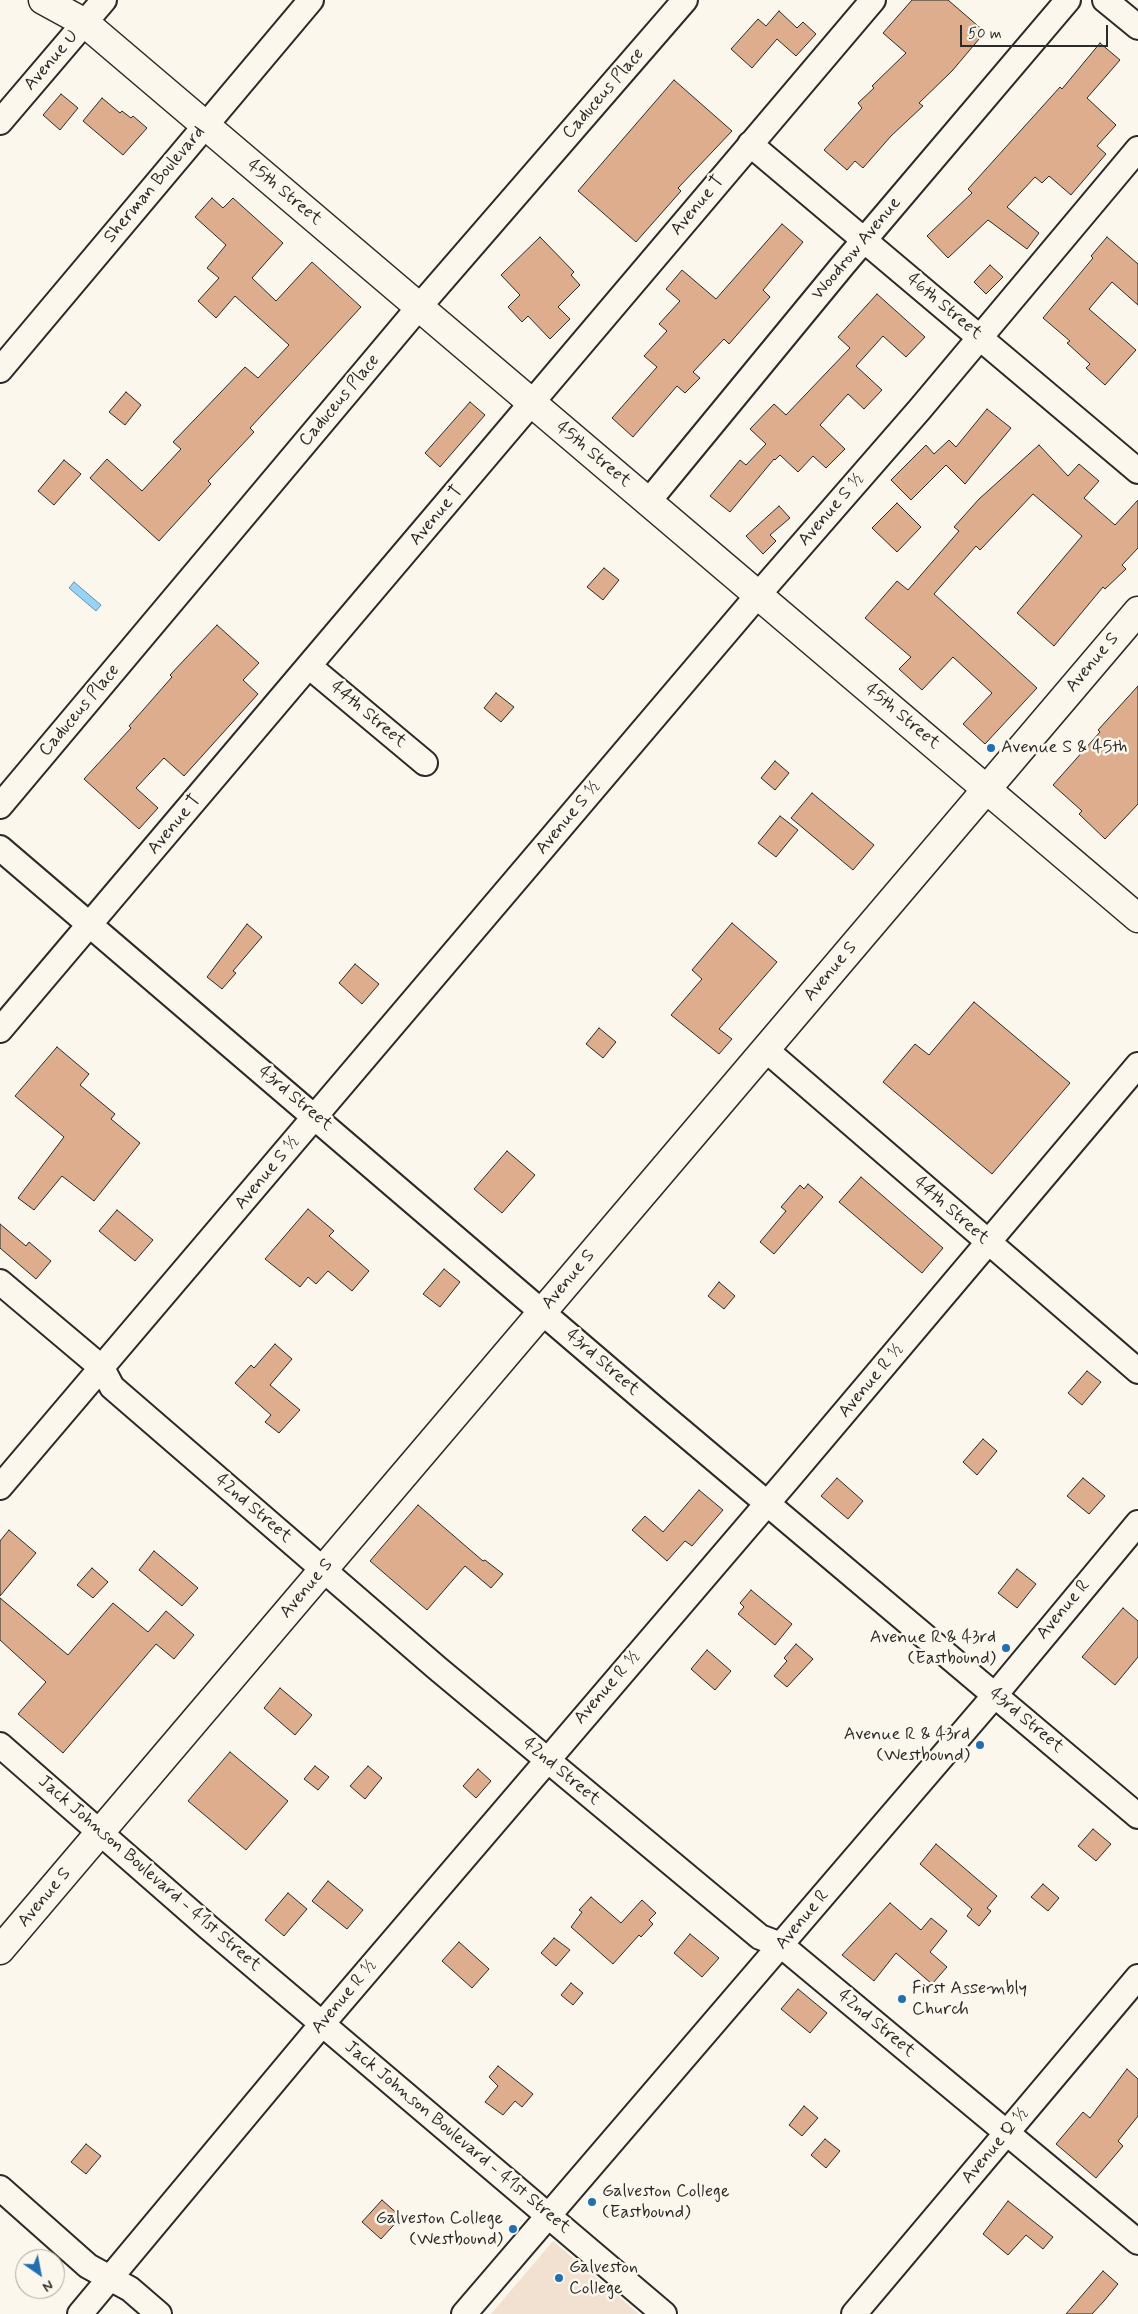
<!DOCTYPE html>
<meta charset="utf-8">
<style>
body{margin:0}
#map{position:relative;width:1138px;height:2314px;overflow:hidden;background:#fbf7ec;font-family:Mynerve,sans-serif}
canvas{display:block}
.north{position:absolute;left:15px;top:2249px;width:50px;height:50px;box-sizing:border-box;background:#fbf7ec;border:1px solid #a8a59f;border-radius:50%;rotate:147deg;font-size:14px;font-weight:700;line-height:20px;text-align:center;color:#2b2b2b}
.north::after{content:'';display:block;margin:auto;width:18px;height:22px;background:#1f6fb2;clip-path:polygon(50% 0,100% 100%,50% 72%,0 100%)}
.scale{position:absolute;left:960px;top:25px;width:148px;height:22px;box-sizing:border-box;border:2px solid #2b2b2b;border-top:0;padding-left:6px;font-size:15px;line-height:18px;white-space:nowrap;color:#2b2b2b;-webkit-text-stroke:4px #fbf7ec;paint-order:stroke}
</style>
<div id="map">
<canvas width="1138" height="2314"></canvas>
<div class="north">N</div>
<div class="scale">50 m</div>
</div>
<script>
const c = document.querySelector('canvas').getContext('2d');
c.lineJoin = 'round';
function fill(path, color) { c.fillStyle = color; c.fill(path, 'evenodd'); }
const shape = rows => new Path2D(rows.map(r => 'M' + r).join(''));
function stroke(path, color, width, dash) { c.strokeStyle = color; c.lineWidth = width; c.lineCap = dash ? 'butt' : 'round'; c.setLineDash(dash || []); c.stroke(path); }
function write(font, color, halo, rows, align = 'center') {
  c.font = font + ' Mynerve,sans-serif'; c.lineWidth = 5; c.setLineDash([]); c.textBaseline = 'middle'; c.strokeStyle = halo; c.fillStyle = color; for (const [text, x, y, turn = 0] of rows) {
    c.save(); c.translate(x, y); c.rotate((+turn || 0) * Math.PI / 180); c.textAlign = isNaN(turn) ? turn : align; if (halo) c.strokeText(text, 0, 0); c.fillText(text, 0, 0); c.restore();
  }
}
fill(shape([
 [553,2241,639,2314,491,2314]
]), '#f2e1d0');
const water = shape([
 [74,582,101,605,96,611,69,588,74,582]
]);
fill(water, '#97d2f8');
stroke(water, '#6c8fa6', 1);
const building = shape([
 [912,0,948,0,985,32,952,71,919,103,923,106,891,136,863,168,855,161,847,170,824,150,862,108,858,103,874,88,872,86,906,53,883,33,912,0],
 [779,11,797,28,803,22,816,34,796,56,777,39,752,68,731,49,758,19,766,26,779,11],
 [1100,43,1120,60,1087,98,1116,125,1097,146,1106,154,1071,195,1049,176,1042,183,1035,177,1007,207,1039,233,1027,249,988,220,948,258,927,236,972,193,968,189,1060,87,1062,89,1100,43],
 [674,80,732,131,678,188,681,191,636,242,578,191,674,80],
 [61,94,78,108,60,130,43,115,61,94],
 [102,98,120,113,122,111,131,118,133,116,147,128,123,155,83,121,102,98],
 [212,198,223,208,233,198,283,243,252,278,276,301,312,262,361,307,250,428,254,432,208,481,211,484,159,541,90,478,107,459,142,491,181,449,173,442,245,367,258,378,289,345,235,296,216,318,198,301,219,278,207,268,226,245,195,217,212,198],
 [782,224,803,242,763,290,770,297,729,344,724,339,693,372,700,378,685,393,677,386,633,437,612,418,657,367,644,356,667,331,659,324,680,301,666,289,682,270,716,299,782,224],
 [540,237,574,272,571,275,580,285,558,307,570,319,550,339,528,316,522,322,508,307,520,295,501,275,540,237],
 [1107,237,1138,264,1138,305,1112,282,1089,309,1136,350,1105,385,1086,368,1090,364,1067,343,1070,341,1043,318,1093,258,1091,256,1107,237],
 [990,265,1003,277,986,294,974,282,990,265],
 [877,294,925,337,906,357,883,336,856,366,882,390,864,409,848,394,820,425,845,449,826,468,813,456,798,472,780,455,775,460,774,459,730,512,710,496,740,460,746,465,766,444,750,429,774,404,786,415,850,348,838,337,877,294],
 [126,392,141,405,125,425,109,412,126,392],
 [470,402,485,415,440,467,425,453,470,402],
 [987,409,1011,428,965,484,946,465,911,500,891,480,926,445,934,454,949,440,956,447,987,409],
 [1039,445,1068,476,1079,464,1099,481,1084,498,1115,525,1138,500,1138,548,1122,565,1126,569,1105,589,1103,587,1054,646,1017,613,1082,536,1033,494,980,550,976,546,934,594,1037,688,985,744,963,724,992,693,953,657,922,690,899,669,911,657,865,618,897,581,908,590,959,531,954,527,979,499,1039,445],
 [64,460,81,474,54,505,38,491,64,460],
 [897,503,921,527,897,552,872,528,897,503],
 [779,506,790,518,770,535,776,541,763,554,746,536,779,506],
 [604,568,619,580,603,600,587,587,604,568],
 [217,625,259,663,243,680,258,694,184,776,164,758,136,788,158,808,139,829,84,779,131,728,129,726,172,677,170,675,217,625],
 [1138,686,1138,804,1105,839,1079,814,1082,811,1053,785,1100,732,1098,730,1138,686],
 [496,693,514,707,501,722,484,708,496,693],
 [775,761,789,773,775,790,761,778,775,761],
 [812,793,874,845,853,870,791,818,812,793],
 [780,816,798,830,776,857,758,843,780,816],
 [732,923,777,962,719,1029,732,1039,719,1054,671,1015,702,979,692,970,732,923],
 [247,924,262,937,233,971,236,973,222,989,207,977,247,924],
 [355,964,379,984,362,1004,339,983,355,964],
 [974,1002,1070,1083,992,1174,883,1082,915,1044,929,1055,974,1002],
 [599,1028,616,1042,603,1058,586,1044,599,1028],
 [57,1047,89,1074,80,1085,115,1114,111,1119,140,1143,94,1201,62,1176,34,1210,18,1198,64,1137,15,1096,57,1047],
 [507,1151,535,1175,502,1213,474,1189,507,1151],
 [861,1177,943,1248,922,1273,839,1202,861,1177],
 [808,1184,823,1197,774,1254,760,1242,786,1211,781,1207,800,1185,804,1189,808,1184],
 [308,1209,334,1231,329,1236,369,1271,352,1291,328,1271,316,1284,308,1277,300,1287,265,1259,308,1209],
 [117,1210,153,1240,135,1261,99,1231,117,1210],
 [0,1224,26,1246,29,1242,51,1261,36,1279,0,1248,0,1224],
 [444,1269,460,1282,440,1307,423,1294,444,1269],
 [719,1282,735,1296,724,1309,708,1296,719,1282],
 [275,1344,292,1359,270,1385,300,1410,279,1433,265,1422,271,1415,235,1383,251,1365,254,1368,275,1344],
 [1087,1371,1101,1382,1082,1405,1068,1393,1087,1371],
 [983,1439,997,1451,977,1475,963,1462,983,1439],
 [837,1478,863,1501,848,1519,821,1496,837,1478],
 [1083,1478,1105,1496,1089,1514,1067,1496,1083,1478],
 [699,1490,723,1510,692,1546,685,1541,667,1561,632,1530,645,1516,663,1532,699,1490],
 [418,1505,483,1561,485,1560,503,1574,491,1588,465,1566,427,1610,370,1561,418,1505],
 [9,1530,36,1553,0,1596,0,1541,9,1530],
 [154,1551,198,1588,182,1606,139,1570,154,1551],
 [92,1568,108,1582,93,1598,77,1585,92,1568],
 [1017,1569,1036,1584,1017,1608,998,1593,1017,1569],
 [751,1590,792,1624,775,1645,738,1614,744,1607,740,1603,751,1590],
 [0,1598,68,1655,113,1603,148,1632,166,1611,194,1635,174,1659,156,1644,63,1753,18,1714,46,1682,0,1640,0,1598],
 [1123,1608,1138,1621,1138,1657,1115,1685,1082,1657,1123,1608],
 [796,1644,813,1659,787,1687,774,1676,787,1661,784,1658,796,1644],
 [707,1650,731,1671,715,1690,691,1669,707,1650],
 [280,1688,312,1715,295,1735,264,1708,280,1688],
 [230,1752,288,1801,246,1850,188,1801,230,1752],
 [315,1766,329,1777,318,1790,304,1779,315,1766],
 [368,1766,382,1778,365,1799,350,1786,368,1766],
 [478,1769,491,1781,476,1798,463,1786,478,1769],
 [1093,1829,1111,1844,1096,1861,1078,1846,1093,1829],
 [936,1844,997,1896,987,1908,991,1911,979,1926,967,1916,972,1909,920,1864,936,1844],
 [328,1881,363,1910,347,1929,312,1901,328,1881],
 [1043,1884,1059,1898,1048,1911,1031,1897,1043,1884],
 [288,1893,307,1909,284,1936,265,1920,288,1893],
 [591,1897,621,1923,642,1900,656,1913,649,1920,653,1924,641,1937,639,1935,613,1964,571,1927,582,1912,579,1910,591,1897],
 [890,1903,921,1930,931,1918,947,1931,930,1952,947,1967,932,1984,896,1953,874,1981,842,1955,890,1903],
 [690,1934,719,1958,702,1977,674,1953,690,1934],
 [554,1938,570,1950,556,1966,541,1953,554,1938],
 [459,1942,489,1969,472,1988,442,1961,459,1942],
 [571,1983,583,1993,573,2005,561,1995,571,1983],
 [798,1989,827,2013,810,2033,781,2009,798,1989],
 [498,2066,533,2094,522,2107,515,2101,503,2115,485,2102,498,2086,489,2077,498,2066],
 [1127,2069,1138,2079,1138,2116,1118,2141,1123,2146,1096,2178,1056,2144,1083,2112,1090,2118,1127,2069],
 [804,2106,818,2118,802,2136,789,2125,804,2106],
 [825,2139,840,2151,826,2168,811,2155,825,2139],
 [86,2144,101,2156,86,2174,71,2162,86,2144],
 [382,2200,401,2217,381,2239,362,2222,382,2200],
 [1008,2201,1053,2237,1043,2249,1026,2235,1008,2255,983,2234,1008,2201],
 [1103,2271,1118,2284,1104,2301,1092,2314,1066,2314,1103,2271]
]);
fill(building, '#ddad8e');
stroke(building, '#2b2b2b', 1);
const minor = shape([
 [1105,0,1138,27],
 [0,122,104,0],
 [750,144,1138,471],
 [0,370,311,0],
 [648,502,843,265,1068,0],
 [310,667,425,763],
 [0,806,419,307,685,0],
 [0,848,654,1408,1138,1816],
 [0,1030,873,0],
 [765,1049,1138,1371],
 [0,1282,102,1368,112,1387,437,1668,760,1937,781,1945,1138,2242],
 [0,1487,758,595,920,409,1138,149],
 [0,1745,208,1927,664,2314],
 [0,2188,88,2266,130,2289,159,2314],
 [80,2314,322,2024,789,1478,1138,1065],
 [464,2314,995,1695,1138,1523],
 [854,2314,1138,1977]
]);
const major = shape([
 [43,0,85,23,1138,918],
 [0,1950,1138,611]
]);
stroke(minor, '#2b2b2b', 28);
stroke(major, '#2b2b2b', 31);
stroke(minor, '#fbf7ec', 24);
stroke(major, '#fbf7ec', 28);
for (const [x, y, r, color] of [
 [991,748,5,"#1f6fb2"],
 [1006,1648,5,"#1f6fb2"],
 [980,1745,5,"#1f6fb2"],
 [902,1999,5,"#1f6fb2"],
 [592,2202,5,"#1f6fb2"],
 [513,2229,5,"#1f6fb2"],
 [559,2278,5,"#1f6fb2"]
]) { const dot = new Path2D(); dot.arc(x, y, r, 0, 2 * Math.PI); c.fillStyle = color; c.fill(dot); stroke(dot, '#fbf7ec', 2); }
write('18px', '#2b2b2b', '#fbf7ec', [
 ["Avenue U",52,61,-49],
 ["Caduceus Place",604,94,-49],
 ["Sherman Boulevard",155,185,-50],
 ["45th Street",284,193,40],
 ["Avenue T",698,206,-50],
 ["Woodrow Avenue",857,249,-50],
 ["46th Street",944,307,40],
 ["Caduceus Place",340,401,-50],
 ["45th Street",593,455,40],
 ["Avenue S ½",832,510,-49],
 ["Avenue T",437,516,-50],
 ["Avenue S",1093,663,-50],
 ["Caduceus Place",80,711,-50],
 ["44th Street",368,715,40],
 ["45th Street",902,717,40],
 ["Avenue S ½",569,818,-50],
 ["Avenue T",175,825,-50],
 ["Avenue S",831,972,-50],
 ["43rd Street",295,1099,40],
 ["Avenue S ½",268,1173,-50],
 ["44th Street",951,1211,41],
 ["Avenue S",569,1280,-50],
 ["43rd Street",602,1363,41],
 ["Avenue R ½",872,1381,-50],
 ["42nd Street",253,1509,41],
 ["Avenue S",307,1589,-50],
 ["Avenue R",1064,1610,-50],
 ["Avenue R ½",608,1688,-49],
 ["43rd Street",1026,1721,40],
 ["42nd Street",561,1772,40],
 ["Jack Johnson Boulevard - 41st Street",149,1874,41],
 ["Avenue S",45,1898,-50],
 ["Avenue R",803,1920,-50],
 ["Avenue R ½",345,1997,-50],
 ["42nd Street",876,2024,40],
 ["Jack Johnson Boulevard - 41st Street",457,2138,40],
 ["Avenue Q ½",996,2146,-50]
]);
write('18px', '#2b2b2b', '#fbf7ec', [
 ["Avenue S & 45th",1001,748],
 ["Avenue R & 43rd",996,1638,"right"],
 ["(Eastbound)",996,1659,"right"],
 ["Avenue R & 43rd",970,1735,"right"],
 ["(Westbound)",970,1756,"right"],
 ["First Assembly",912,1989],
 ["Church",912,2010],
 ["Galveston College",602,2192],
 ["(Eastbound)",602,2213],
 ["Galveston College",503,2219,"right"],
 ["(Westbound)",503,2240,"right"],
 ["Galveston",569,2268],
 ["College",569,2289]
], 'left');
</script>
